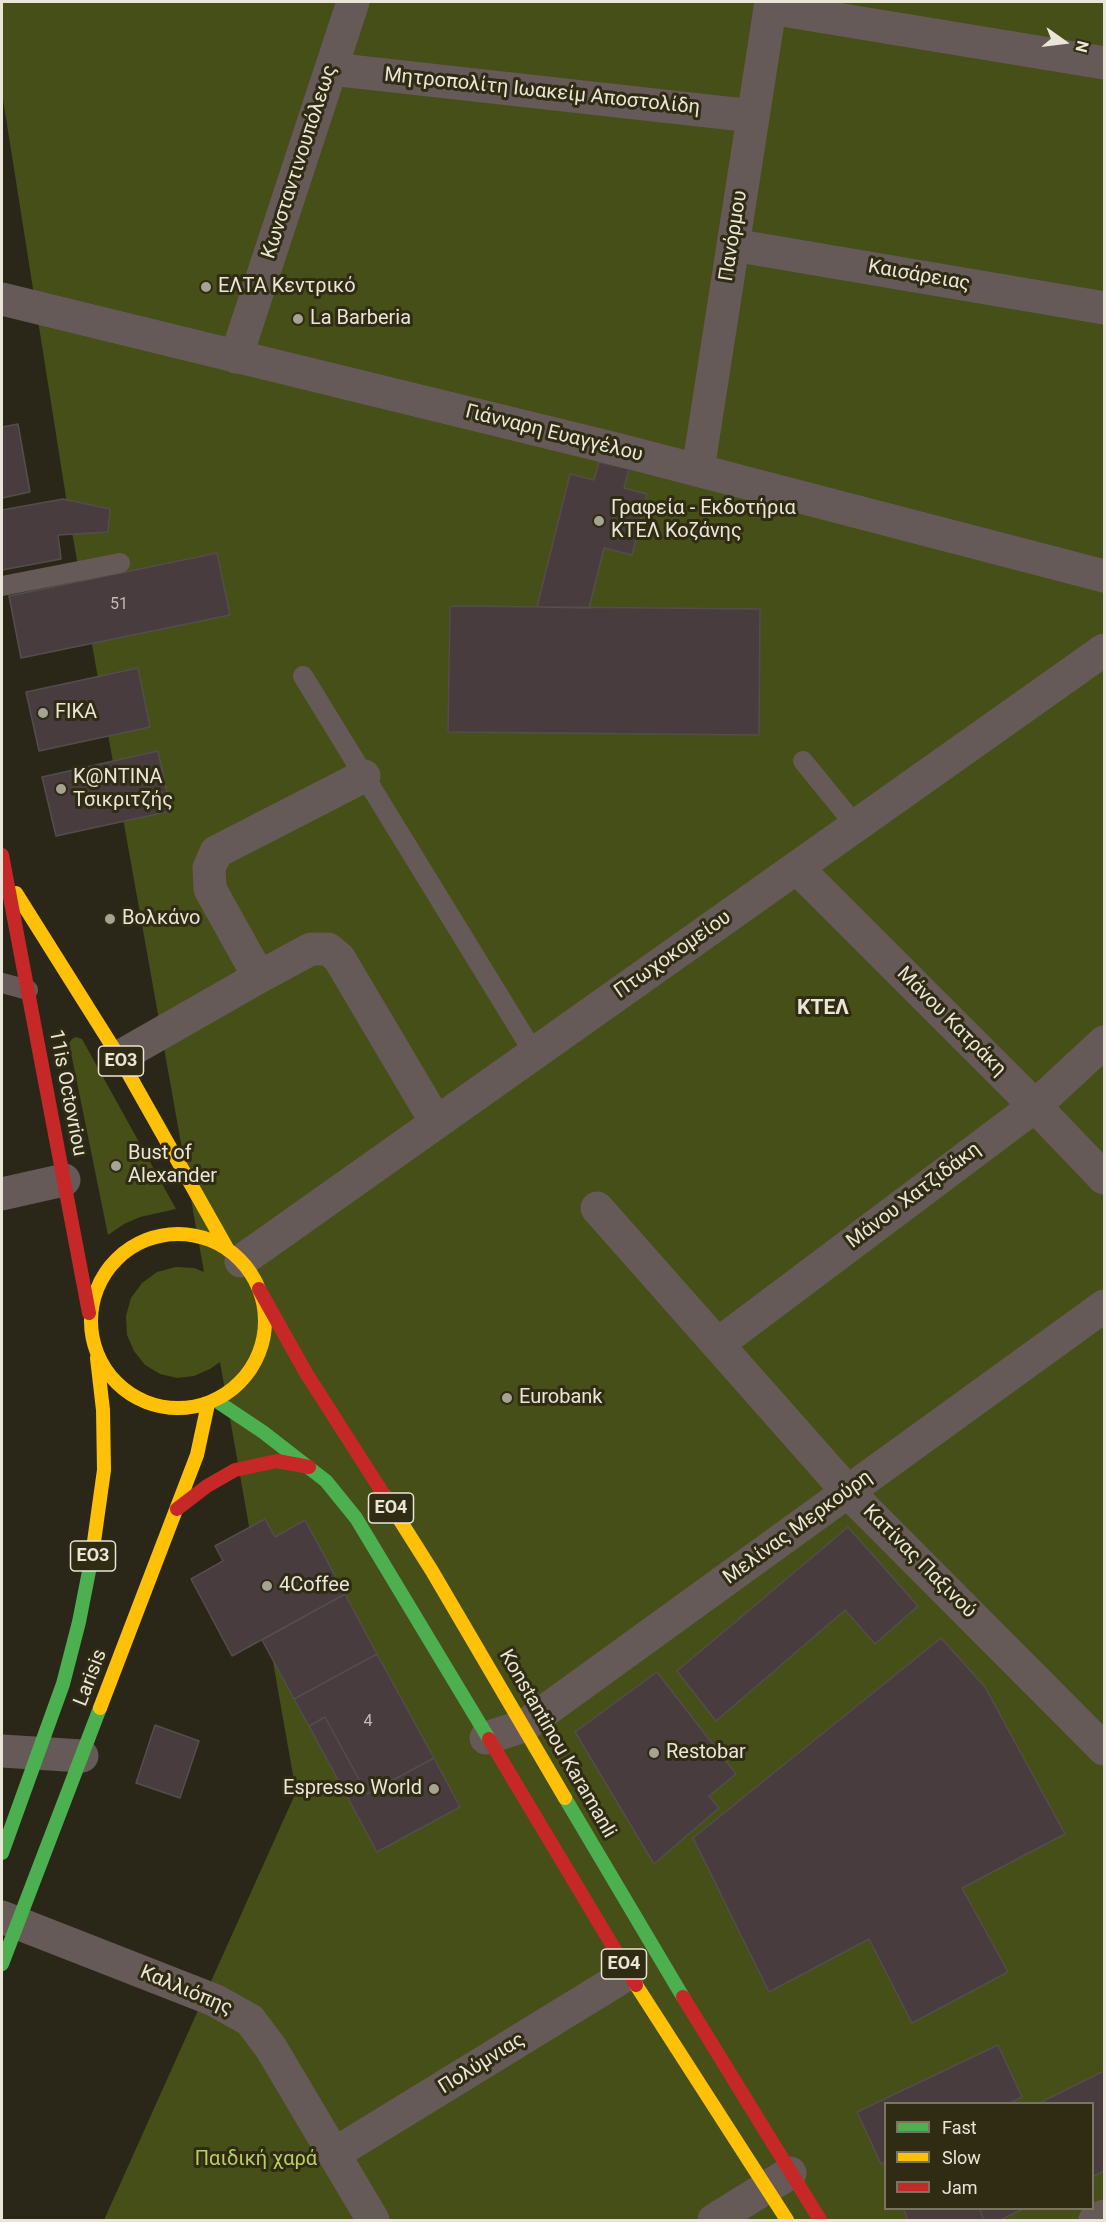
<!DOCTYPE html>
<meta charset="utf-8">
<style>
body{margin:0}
#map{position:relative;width:1106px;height:2222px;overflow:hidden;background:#2a2719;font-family:Roboto,sans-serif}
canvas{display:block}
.frame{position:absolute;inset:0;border:3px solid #e9e5d7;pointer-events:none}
.legend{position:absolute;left:884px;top:2102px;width:210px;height:108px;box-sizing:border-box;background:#302b13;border:2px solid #7a7561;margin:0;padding:8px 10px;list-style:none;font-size:18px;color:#e9e5d7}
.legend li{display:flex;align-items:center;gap:12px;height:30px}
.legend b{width:30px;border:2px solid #7a7561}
.north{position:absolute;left:1034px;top:12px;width:60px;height:60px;-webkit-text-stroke:4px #302b13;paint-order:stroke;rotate:104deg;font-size:16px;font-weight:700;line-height:24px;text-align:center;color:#e9e5d7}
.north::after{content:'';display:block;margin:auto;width:21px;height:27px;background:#e9e5d7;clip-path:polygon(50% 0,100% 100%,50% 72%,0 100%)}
</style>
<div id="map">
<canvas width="1106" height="2222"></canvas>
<div class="frame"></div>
<ul class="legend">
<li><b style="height:8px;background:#4caf50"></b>Fast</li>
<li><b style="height:8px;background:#ffc107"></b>Slow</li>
<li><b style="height:8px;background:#c62828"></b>Jam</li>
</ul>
<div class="north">N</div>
</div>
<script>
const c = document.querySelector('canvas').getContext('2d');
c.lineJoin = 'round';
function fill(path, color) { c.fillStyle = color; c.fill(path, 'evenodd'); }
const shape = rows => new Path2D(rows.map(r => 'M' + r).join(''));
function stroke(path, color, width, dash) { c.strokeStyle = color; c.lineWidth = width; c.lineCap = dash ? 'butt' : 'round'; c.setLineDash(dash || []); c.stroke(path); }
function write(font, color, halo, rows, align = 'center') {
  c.font = font + ' Roboto,sans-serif'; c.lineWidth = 6; c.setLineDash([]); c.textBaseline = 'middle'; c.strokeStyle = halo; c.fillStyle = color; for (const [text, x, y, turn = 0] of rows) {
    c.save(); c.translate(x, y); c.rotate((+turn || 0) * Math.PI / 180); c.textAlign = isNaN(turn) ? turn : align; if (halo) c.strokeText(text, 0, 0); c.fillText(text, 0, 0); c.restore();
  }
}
fill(shape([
 [2,2,1104,2,1104,2220,104,2220,296,1792,220,1362,210,1369,194,1376,177,1378,160,1374,145,1365,134,1351,127,1335,126,1316,131,1298,142,1283,157,1272,176,1267,194,1268,204,1272,68,510,2,93],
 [886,2104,1092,2104,1092,2208,886,2208],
 [76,1037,82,1039,176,1209,140,1217,124,1224,108,1235,69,1043,72,1039]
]), '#464f17');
const building = shape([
 [18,424,30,492,2,498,2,427,18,424],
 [599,462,629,469,624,488,647,494,632,555,604,548,589,608,537,607,570,474,594,480,599,462],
 [63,499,110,509,108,532,58,535,61,559,2,570,2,510,63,499],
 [217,553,230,615,21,658,9,596,217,553],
 [450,606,760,609,759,735,448,732,450,606],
 [138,668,150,727,39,751,26,692,138,668],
 [158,751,171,811,56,836,42,777,158,751],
 [265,1519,275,1537,305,1520,345,1594,232,1656,191,1579,223,1561,215,1546,265,1519],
 [848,1527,918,1606,875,1644,845,1610,716,1721,677,1671,848,1527],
 [345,1594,377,1654,294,1699,262,1640,345,1594],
 [941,1638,985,1687,1065,1834,962,1888,1008,1972,912,2023,869,1939,769,1992,693,1838,941,1638],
 [377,1654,434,1758,367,1794,325,1717,309,1726,294,1699,377,1654],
 [657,1672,736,1774,709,1796,719,1808,654,1864,575,1732,657,1672],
 [325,1717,367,1794,434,1758,460,1807,377,1852,309,1726,325,1717],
 [155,1725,199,1741,180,1798,136,1783,155,1725],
 [998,2045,1022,2097,1008,2104,886,2104,886,2162,881,2164,857,2112,998,2045],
 [1104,2071,1104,2171,1092,2177,1092,2104,1037,2104,1104,2071],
 [903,2208,979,2208,984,2220,908,2220,903,2208],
 [979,2208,1025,2208,1000,2220,984,2220,979,2208]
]);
fill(building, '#483c3f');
stroke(building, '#534e4b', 1.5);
stroke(shape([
 [2,586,120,563],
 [303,676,534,1053],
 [803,761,856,826],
 [2,983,28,990]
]), '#665a58', 20);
stroke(shape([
 [770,8,1104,63],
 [331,69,753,116],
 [733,245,1104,308],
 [2,299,616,449,1104,576],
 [236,357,353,2],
 [698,470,771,2],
 [797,868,1035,1106,1104,1178],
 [259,977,210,889,209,868,216,852,364,776],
 [119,1057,259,977,311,949,328,949,339,958,436,1122],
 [2,1194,64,1180],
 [597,1208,848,1492,1104,1749],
 [241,1261,1104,650],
 [718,1344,1035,1106,1104,1042],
 [486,1738,524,1726,1104,1306],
 [2,1751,82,1756],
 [2,1917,214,2000,250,2020,271,2048,373,2220],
 [334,2154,629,1973],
 [714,2220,790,2173],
 [1095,2220,1104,2216]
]), '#665a58', 33);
stroke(shape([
 [215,1400,263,1432,326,1481,356,1518,489,1739],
 [565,1798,683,1997],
 [2,1853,63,1684,79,1622,92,1556],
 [2,1964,100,1708]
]), '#4caf50', 14);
stroke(shape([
 [16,893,119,1057,228,1250],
 '91 1321a87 87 0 1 1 174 0a87 87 0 1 1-174 0Z',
 [384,1495,432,1571,565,1798],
 [92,1556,104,1470,103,1410,97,1358],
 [100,1708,197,1455,208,1404],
 [636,1985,787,2220]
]), '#ffc107', 14);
stroke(shape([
 [2,855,89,1313],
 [259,1289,306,1373,384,1495],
 [177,1509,207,1486,235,1470,277,1461,309,1467],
 [489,1739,636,1985],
 [683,1997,820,2220]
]), '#c62828', 14);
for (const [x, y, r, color] of [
 [206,287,6,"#a6a294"],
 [298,319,6,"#a6a294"],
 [599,521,6,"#a6a294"],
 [43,713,6,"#a6a294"],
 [61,789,6,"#a6a294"],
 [110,919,6,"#a6a294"],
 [116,1166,6,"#a6a294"],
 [507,1398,6,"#a6a294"],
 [267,1586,6,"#a6a294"],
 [654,1753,6,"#a6a294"],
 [434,1789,6,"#a6a294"]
]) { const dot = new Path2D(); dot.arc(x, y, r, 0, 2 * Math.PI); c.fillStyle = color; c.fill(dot); stroke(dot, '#302b13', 2); }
write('16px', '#c1bbb1', null, [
 ["51",119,605],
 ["4",368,1722]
]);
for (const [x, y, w] of [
 [121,1061,45],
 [391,1508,45],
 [93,1556,45],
 [624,1964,45]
]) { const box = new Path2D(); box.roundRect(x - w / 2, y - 15, w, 30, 4.5); c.fillStyle = '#302b13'; c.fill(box); stroke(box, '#e9e5d7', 1.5); }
write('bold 18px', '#e9e5d7', null, [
 ["ΕΟ3",121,1061],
 ["ΕΟ4",391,1508],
 ["ΕΟ3",93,1556],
 ["ΕΟ4",624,1964]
]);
write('20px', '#e9e5d7', '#302b13', [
 ["Μητροπολίτη Ιωακείμ Αποστολίδη",542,92,6],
 ["Κωνσταντινουπόλεως",300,162,-72],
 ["Πανόρμου",734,236,-81],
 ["Καισάρειας",919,276,10],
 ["Γιάνναρη Ευαγγέλου",554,434,14],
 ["Πτωχοκομείου",673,955,-35],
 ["Μάνου Κατράκη",951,1022,45],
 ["11is Octovriou",67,1093,79],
 ["Μάνου Χατζιδάκη",914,1196,-37],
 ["Μελίνας Μερκούρη",798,1528,-36],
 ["Κατίνας Παξινού",919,1562,45],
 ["Larisis",91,1678,-69],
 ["Konstantinou Karamanli",557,1744,60],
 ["Καλλιόπης",186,1991,23],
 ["Πολύμνιας",482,2064,-32]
]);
write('20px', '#e9e5d7', '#302b13', [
 ["ΕΛΤΑ Κεντρικό",218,287],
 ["La Barberia",310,319],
 ["Γραφεία - Εκδοτήρια",611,509],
 ["ΚΤΕΛ Κοζάνης",611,532],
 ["FIKA",55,713],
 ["Κ@ΝΤΙΝΑ",73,778],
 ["Τσικριτζής",73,801],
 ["Βολκάνο",122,919],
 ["Bust of",128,1154],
 ["Alexander",128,1177],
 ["Eurobank",519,1398],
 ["4Coffee",279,1586],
 ["Restobar",666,1753],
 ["Espresso World",422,1789,"right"]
], 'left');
write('20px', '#b9cf5c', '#302b13', [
 ["Παιδική χαρά",256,2160]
]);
write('bold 21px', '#e9e5d7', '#302b13', [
 ["ΚΤΕΛ",823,1009]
]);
</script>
